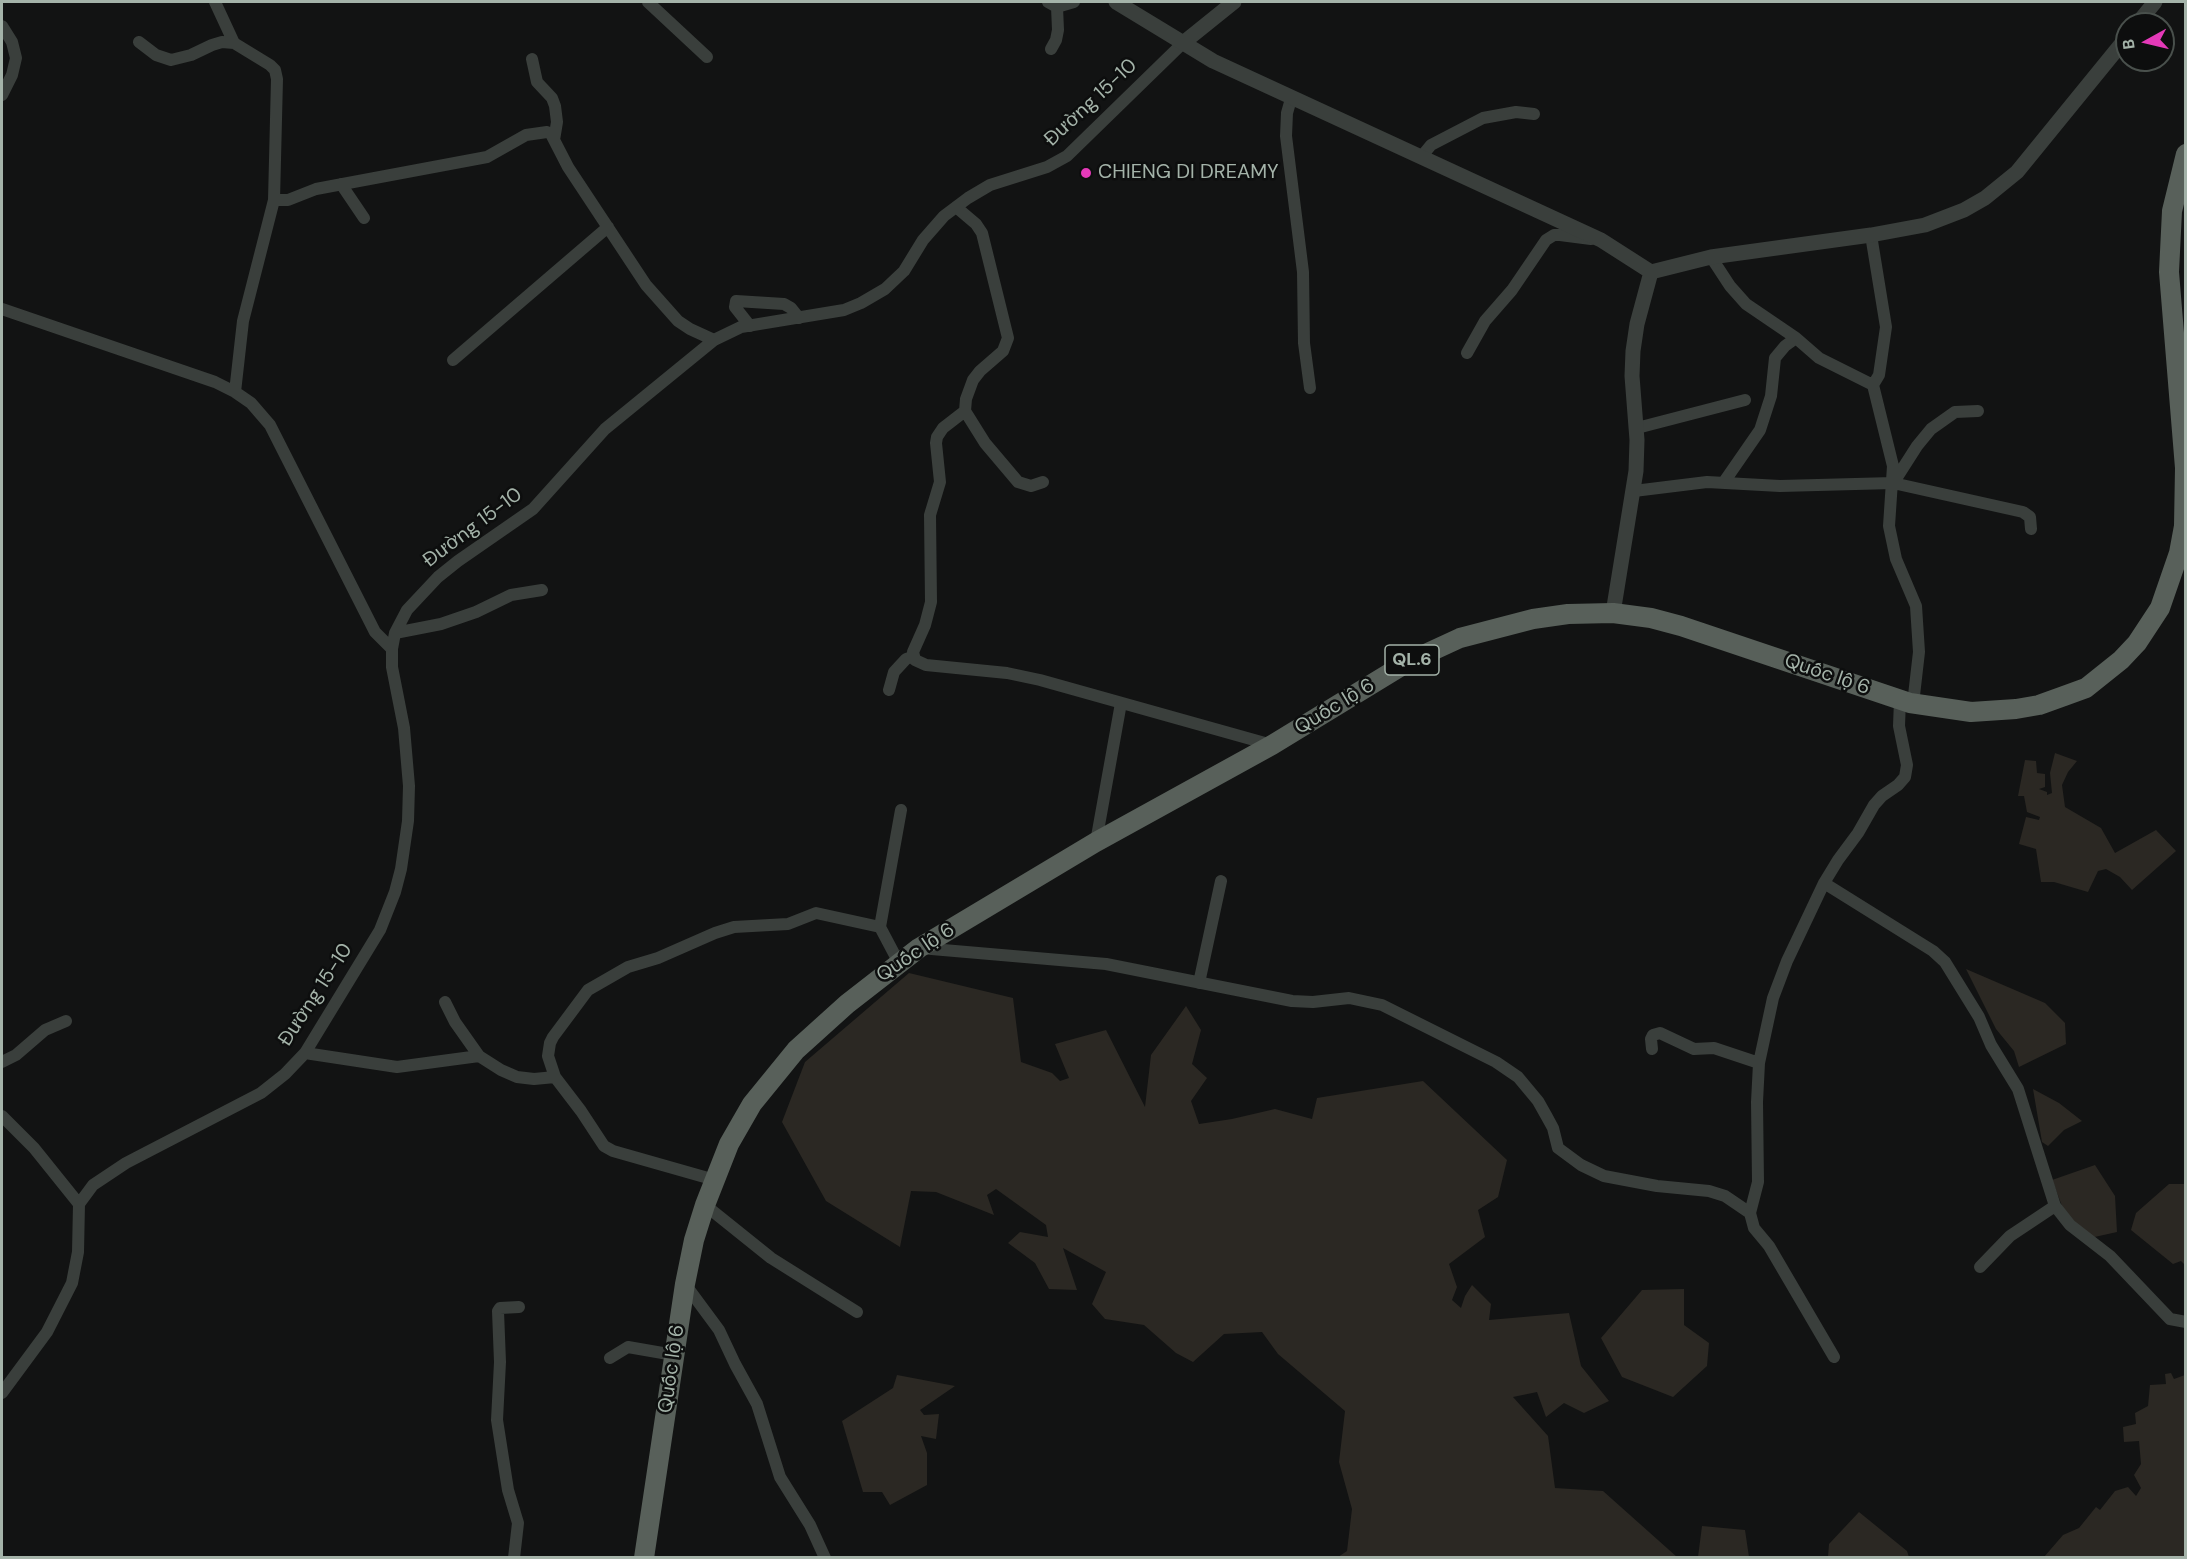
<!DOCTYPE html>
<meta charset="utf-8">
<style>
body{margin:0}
#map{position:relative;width:2187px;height:1559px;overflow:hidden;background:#121313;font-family:"DM Sans",sans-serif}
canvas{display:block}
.frame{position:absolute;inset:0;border:3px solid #a4b3a9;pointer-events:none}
.north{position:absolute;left:2115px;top:12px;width:60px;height:60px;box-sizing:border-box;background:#0d0e0e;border:2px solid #49504c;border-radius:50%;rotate:262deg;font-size:16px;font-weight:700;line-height:24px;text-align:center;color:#a4b3a9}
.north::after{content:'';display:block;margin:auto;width:21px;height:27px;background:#e439b8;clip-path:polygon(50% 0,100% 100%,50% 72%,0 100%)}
</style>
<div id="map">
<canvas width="2187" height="1559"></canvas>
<div class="frame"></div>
<div class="north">B</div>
</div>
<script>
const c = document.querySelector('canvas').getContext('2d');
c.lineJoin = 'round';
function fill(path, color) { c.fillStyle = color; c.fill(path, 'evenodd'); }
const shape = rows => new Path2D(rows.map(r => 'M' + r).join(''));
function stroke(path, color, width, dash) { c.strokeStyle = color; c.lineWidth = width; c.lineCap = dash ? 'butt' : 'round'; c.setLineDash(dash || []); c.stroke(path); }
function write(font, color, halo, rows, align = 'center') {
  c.font = font + ' "DM Sans",sans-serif'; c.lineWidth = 5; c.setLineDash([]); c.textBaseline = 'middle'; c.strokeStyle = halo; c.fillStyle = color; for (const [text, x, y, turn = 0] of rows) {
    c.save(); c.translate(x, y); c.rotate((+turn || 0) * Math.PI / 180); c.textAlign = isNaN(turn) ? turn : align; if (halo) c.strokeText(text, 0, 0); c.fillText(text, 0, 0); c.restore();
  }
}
fill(shape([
 [2055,753,2077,761,2068,772,2062,785,2065,807,2101,828,2115,853,2156,830,2176,851,2132,890,2120,877,2106,869,2098,871,2088,892,2054,882,2041,882,2036,849,2019,844,2026,817,2039,820,2040,817,2027,812,2024,796,2018,796,2025,760,2036,761,2037,773,2045,774,2045,787,2039,789,2047,792,2047,795,2052,793,2050,773],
 [1966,969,2045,1003,2065,1023,2066,1044,2019,1067,2014,1051,1996,1029],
 [909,973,1013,998,1021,1062,1052,1073,1060,1081,1069,1078,1055,1044,1106,1030,1145,1107,1151,1055,1186,1006,1201,1030,1192,1064,1207,1078,1191,1101,1199,1124,1232,1119,1275,1109,1312,1119,1317,1098,1423,1081,1507,1160,1498,1197,1478,1210,1485,1237,1449,1264,1457,1287,1452,1300,1461,1308,1465,1296,1472,1285,1491,1304,1489,1320,1569,1313,1581,1366,1609,1401,1584,1413,1564,1403,1546,1417,1537,1392,1513,1397,1548,1436,1555,1488,1603,1491,1677,1557,1338,1557,1347,1551,1352,1509,1339,1462,1345,1411,1278,1354,1262,1332,1224,1334,1193,1362,1176,1353,1144,1325,1105,1319,1092,1304,1106,1272,1063,1248,1077,1290,1049,1289,1035,1263,1008,1243,1020,1232,1048,1237,1046,1225,996,1189,987,1195,994,1215,936,1192,911,1191,900,1247,826,1201,782,1122,805,1062],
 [2033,1089,2059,1103,2082,1121,2064,1130,2048,1146,2042,1142],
 [2095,1165,2115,1196,2117,1232,2090,1238,2064,1211,2052,1180],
 [2169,1184,2185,1184,2185,1265,2181,1261,2173,1264,2131,1230,2136,1213],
 [1684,1289,1684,1325,1709,1343,1707,1366,1673,1397,1622,1377,1601,1338,1642,1290],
 [2171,1373,2174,1379,2185,1375,2185,1557,2044,1557,2063,1535,2079,1528,2096,1507,2100,1510,2115,1491,2128,1487,2136,1496,2141,1488,2134,1475,2141,1464,2139,1441,2124,1442,2123,1427,2136,1424,2135,1413,2148,1406,2150,1385,2166,1384,2165,1374],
 [897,1375,955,1386,920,1410,924,1415,939,1414,936,1439,921,1436,927,1453,927,1485,890,1505,882,1492,863,1492,842,1421,893,1388],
 [1859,1512,1907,1551,1909,1557,1828,1557,1829,1544],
 [1702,1526,1745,1530,1749,1557,1698,1557]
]), '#2b2823');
stroke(shape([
 [215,2,234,43],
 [648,2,707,57],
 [1048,2,1057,7,1074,2],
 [2,26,12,42,16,58,12,75,2,95],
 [139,42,156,55,171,60,191,55,212,45,222,42,234,43,270,65,275,70,277,79,274,200,243,321,235,392],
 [1051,49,1056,40,1058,30,1057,7],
 [532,59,537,82,552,98,555,106,557,122,554,140],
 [1291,99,1287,113,1286,136,1303,272,1304,343,1310,388],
 [1422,156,1431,145,1483,118,1516,112,1534,114],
 [341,184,364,218],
 [274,200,288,200,316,189,487,157,526,135,547,132,551,134,568,167,646,285,678,321,690,329,714,340],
 [956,207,976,224,982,233,1008,338,1003,351,980,371,973,380,966,399,965,411,985,443,1018,482,1031,486,1043,482],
 [1871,235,1886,327,1879,375,1873,385,1893,466,1889,526,1896,559,1916,606,1919,652,1913,704],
 [1711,257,1730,286,1746,304,1796,338,1819,358,1873,385],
 [2,309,215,382,235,392,251,403,270,425,375,632,392,649],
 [750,326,735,307,736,301,784,304,791,308,799,318],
 [1467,353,1485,321,1512,290,1546,240,1554,235,1560,235,1591,239],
 [453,360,608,227],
 [965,411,943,428,937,437,936,443,940,482,930,515,931,602,925,625,913,652,915,660,926,665,1007,673,1040,680,1272,745],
 [1637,428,1745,400],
 [1724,482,1760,430,1771,396,1775,358,1785,346,1796,338],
 [1894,482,1917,446,1931,429,1955,412,1978,411],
 [1634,491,1707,482,1780,486,1893,483,2023,512,2030,517,2031,529],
 [395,633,441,624,476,612,511,595,542,590],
 [889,690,894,672,906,659,914,656],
 [1096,842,1121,703],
 [1824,883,1933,951,1945,962,1979,1017,1991,1045,2018,1089,2055,1206,2070,1225,2110,1256,2170,1319,2186,1322],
 [920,948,1106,964,1292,1001,1313,1002,1349,998,1382,1005,1496,1062,1518,1077,1538,1101,1547,1117,1553,1128,1558,1148,1581,1165,1604,1176,1657,1186,1709,1191,1725,1196,1750,1213,1754,1228,1769,1246,1834,1357],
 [899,963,880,927,901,810],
 [1199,983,1221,881],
 [445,1002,455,1022,479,1056,501,1070,517,1077,534,1079,555,1077],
 [1652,1049,1651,1039,1653,1035,1660,1033,1694,1049,1714,1048,1759,1063],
 [305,1053,397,1067,479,1056],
 [2,1062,16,1055,45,1030,66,1021],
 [2,1116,34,1148,79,1204],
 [715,1180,613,1151,604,1146,581,1111,555,1077,548,1056,550,1043,553,1037,588,990,628,967,658,958,715,933,734,927,788,924,816,913,880,927],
 [705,1205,771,1258,857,1312],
 [1750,1213,1758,1182,1757,1102,1759,1063,1773,998,1787,961,1824,883,1838,860,1858,833,1874,805,1882,796,1898,785,1905,777,1907,765,1899,726,1900,700],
 [1980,1267,2010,1236,2055,1206],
 [685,1284,719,1330,735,1364,757,1404,780,1477,810,1525,825,1558],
 [610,1358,628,1347,674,1355],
 [2,1393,47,1332,72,1283,78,1252,79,1204,93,1185,126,1163,261,1093,285,1074,305,1053,380,930,395,892,401,869,408,821,409,786,404,728,392,667,392,649,395,633,407,610,438,577,458,561,533,509,605,429,714,340,741,327,844,310,861,303,885,289,904,271,923,240,944,216,968,198,990,185,1047,167,1067,156,1183,43],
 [514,1558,518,1523,508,1490,497,1420,500,1362,498,1311,500,1308,519,1307]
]), '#3a3f3c', 12);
stroke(shape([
 [1116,2,1213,61,1601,240,1651,272],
 [2137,24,2155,2],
 [1183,43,1234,2],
 [1613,613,1636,471,1637,440,1632,376,1633,351,1637,324,1651,272,1711,257,1871,235,1925,225,1964,210,1985,198,2017,172,2127,37]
]), '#3a3f3c', 15);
stroke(shape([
 [644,1558,685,1284,694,1240,705,1205,729,1144,752,1104,796,1050,847,1004,919,948,1096,842,1272,745,1408,662,1460,638,1533,619,1568,614,1613,613,1651,618,1681,626,1910,703,1971,712,2016,709,2039,705,2064,696,2086,688,2121,660,2137,643,2160,608,2179,553,2184,526,2185,468,2169,272,2172,211,2186,154]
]), '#58605a', 20);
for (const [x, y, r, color] of [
 [1086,173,6,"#e439b8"]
]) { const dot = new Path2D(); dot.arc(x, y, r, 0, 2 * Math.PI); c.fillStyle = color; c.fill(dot); stroke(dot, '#0d0e0e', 2); }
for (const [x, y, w] of [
 [1412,660,54]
]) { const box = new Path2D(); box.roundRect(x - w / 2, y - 15, w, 30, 4.5); c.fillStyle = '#0d0e0e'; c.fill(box); stroke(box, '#a4b3a9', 1.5); }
write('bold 18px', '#a4b3a9', null, [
 ["QL.6",1412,660]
]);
write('20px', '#a4b3a9', '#0d0e0e', [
 ["Đường 15-10",1091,103,-43],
 ["Đường 15-10",473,528,-37],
 ["Quốc lộ 6",1827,675,19],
 ["Quốc lộ 6",1335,707,-31],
 ["Quốc lộ 6",916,953,-34],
 ["Đường 15-10",316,995,-57],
 ["Quốc lộ 6",672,1369,-82]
]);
write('20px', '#a4b3a9', '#0d0e0e', [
 ["CHIENG DI DREAMY",1098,173]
], 'left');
</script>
